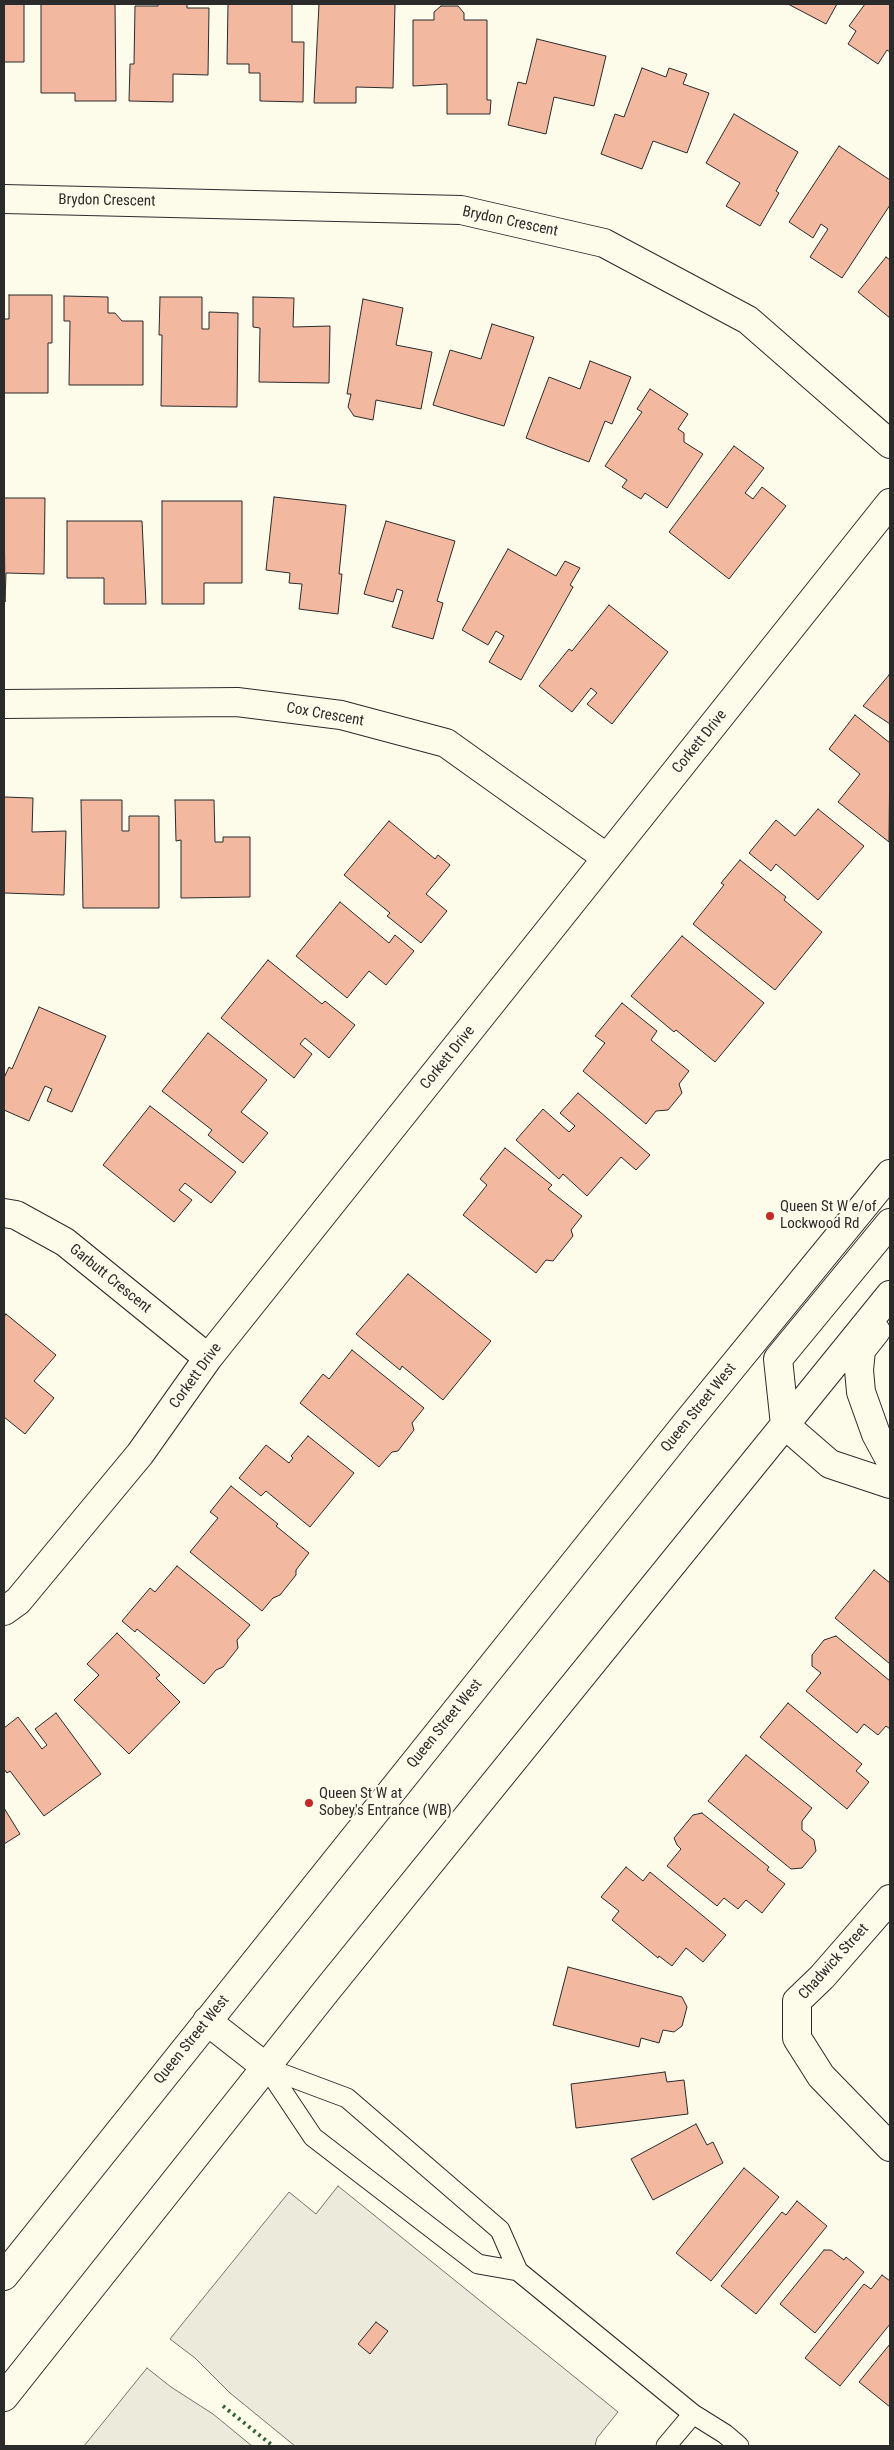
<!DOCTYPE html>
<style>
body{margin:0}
#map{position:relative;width:894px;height:2450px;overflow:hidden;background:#fdfbea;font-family:"Roboto Condensed",sans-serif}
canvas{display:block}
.frame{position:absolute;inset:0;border:5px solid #2b2b2b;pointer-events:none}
</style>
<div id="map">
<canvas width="894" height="2450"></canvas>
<div class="frame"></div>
</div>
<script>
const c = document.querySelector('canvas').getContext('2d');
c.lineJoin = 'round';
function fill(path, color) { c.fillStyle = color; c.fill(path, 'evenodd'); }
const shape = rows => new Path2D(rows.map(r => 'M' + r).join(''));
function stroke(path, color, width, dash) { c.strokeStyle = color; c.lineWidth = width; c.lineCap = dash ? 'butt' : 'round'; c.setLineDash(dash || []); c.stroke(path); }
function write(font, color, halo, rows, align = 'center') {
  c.font = font + ' "Roboto Condensed",sans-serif'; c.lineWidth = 4; c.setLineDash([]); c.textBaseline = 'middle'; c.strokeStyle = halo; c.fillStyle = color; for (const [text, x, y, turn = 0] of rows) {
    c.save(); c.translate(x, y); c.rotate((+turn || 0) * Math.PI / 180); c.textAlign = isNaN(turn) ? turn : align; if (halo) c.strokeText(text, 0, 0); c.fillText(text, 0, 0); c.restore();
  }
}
const parking = shape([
 [338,2186,618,2412,597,2438,595,2446,295,2446,230,2393,195,2358,170,2339,289,2192,316,2214,338,2186],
 [147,2368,171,2387,213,2414,252,2446,84,2446,147,2368]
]);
fill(parking, '#eceadb');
stroke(parking, '#74746e', 1);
const building = shape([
 [4,4,24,4,24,62,4,62,4,4],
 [41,4,115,4,116,101,75,101,75,93,41,93,41,4],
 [158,4,187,4,187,8,209,8,208,75,173,74,173,102,129,101,130,64,134,64,135,6,158,6,158,4],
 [228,4,292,4,292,42,304,42,303,102,260,101,260,73,249,73,249,64,227,64,228,4],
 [319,4,395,4,393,88,356,87,356,103,314,103,319,4],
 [788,4,837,4,826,24,788,4],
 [865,4,890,4,890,52,887,50,878,64,848,44,856,31,849,26,865,4],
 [441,6,458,6,464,13,464,20,487,20,487,100,491,100,490,114,447,114,447,84,413,86,413,20,434,20,434,12,441,6],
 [537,39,606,56,594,106,554,97,546,134,508,125,518,82,526,84,537,39],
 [642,68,666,77,669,68,687,74,683,84,709,93,687,153,653,141,642,169,601,154,615,114,624,117,642,68],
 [734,114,798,152,776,191,779,193,760,226,726,206,740,183,706,163,734,114],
 [839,146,890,180,890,205,842,278,810,257,828,229,821,224,813,238,789,222,839,146],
 [886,257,890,260,890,318,858,292,886,257],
 [9,295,52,295,52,343,48,343,48,393,4,393,4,319,9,319,9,295],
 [64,296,108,297,108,313,115,313,122,321,143,321,143,385,69,385,70,321,64,321,64,296],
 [160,297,202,297,202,329,209,329,209,312,238,313,237,407,161,406,162,335,159,335,160,297],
 [253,297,294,298,293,327,330,326,329,383,259,382,260,328,253,327,253,297],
 [363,299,403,308,396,345,432,352,421,409,376,400,373,420,354,416,348,407,351,394,347,394,363,299],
 [492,324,534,337,504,426,433,405,450,350,481,359,492,324],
 [590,361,631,377,612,424,605,421,589,462,526,438,549,377,580,389,590,361],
 [650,389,688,414,678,429,684,433,684,442,703,454,667,508,645,493,641,499,622,487,627,480,605,466,642,412,637,409,650,389],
 [734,446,764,468,745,493,753,499,762,487,786,506,729,579,669,532,734,446],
 [274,497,346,505,339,574,342,574,338,614,299,609,302,584,289,583,290,573,266,570,274,497],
 [4,498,45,498,44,574,6,573,5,602,4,498],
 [162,501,242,501,242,583,204,583,204,604,162,604,162,501],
 [67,521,142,521,146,604,104,604,104,578,67,578,67,521],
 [386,521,455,541,437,601,443,603,433,639,392,627,403,591,397,589,393,602,364,594,386,521],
 [508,549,556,576,565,561,580,568,570,585,573,587,521,680,489,662,504,636,496,631,488,645,462,630,508,549],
 [609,605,668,652,612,724,587,704,597,693,591,688,572,712,539,686,569,649,572,651,609,605],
 [889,675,890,676,890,724,863,706,889,675],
 [855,715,890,743,889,842,838,802,860,774,829,749,855,715],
 [4,797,33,798,32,832,66,831,64,895,4,893,4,797],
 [81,800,122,800,122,831,129,831,129,816,159,816,159,908,83,908,81,800],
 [175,800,214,800,215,842,223,842,223,837,250,837,250,897,181,898,181,840,176,841,175,800],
 [818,809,864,846,818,900,776,864,771,871,749,853,776,820,795,836,818,809],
 [389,821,435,859,438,855,450,865,426,894,447,911,421,943,387,916,390,913,344,875,389,821],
 [740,860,786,897,784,900,822,932,775,990,693,924,724,885,721,883,740,860],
 [340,902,389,943,395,935,414,951,386,985,369,971,347,998,296,956,340,902],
 [682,936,764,1003,715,1062,676,1030,674,1032,631,996,682,936],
 [268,960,322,1004,325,1001,355,1025,329,1058,305,1038,300,1044,312,1054,294,1078,221,1018,268,960],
 [622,1003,657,1031,651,1040,689,1071,679,1084,682,1093,668,1110,656,1111,646,1124,583,1071,605,1043,595,1036,622,1003],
 [39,1007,106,1036,72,1112,47,1101,52,1089,45,1086,29,1121,4,1110,4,1078,9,1067,12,1069,39,1007],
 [208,1033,267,1080,241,1112,268,1133,243,1163,208,1135,212,1130,162,1091,208,1033],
 [578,1093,650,1155,636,1170,621,1157,587,1196,563,1174,559,1179,516,1140,543,1109,569,1132,575,1126,560,1113,578,1093],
 [150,1106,236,1172,211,1203,185,1183,179,1190,192,1200,174,1222,103,1165,150,1106],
 [505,1148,552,1185,548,1189,582,1216,571,1230,573,1236,553,1261,546,1260,536,1273,463,1215,487,1185,480,1179,505,1148],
 [408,1274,491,1341,443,1400,402,1366,400,1370,356,1334,408,1274],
 [6,1314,56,1355,34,1381,54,1398,25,1434,4,1417,4,1317,6,1314],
 [352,1350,424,1408,412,1423,414,1430,398,1451,392,1452,379,1467,300,1403,323,1374,329,1379,352,1350],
 [308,1436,354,1473,310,1527,266,1491,261,1496,239,1478,266,1445,289,1463,293,1458,291,1456,308,1436],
 [231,1486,278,1524,276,1526,309,1553,296,1570,296,1575,280,1595,273,1598,262,1611,190,1552,218,1518,210,1512,231,1486],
 [177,1566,250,1625,237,1640,238,1648,223,1667,216,1670,204,1684,137,1629,135,1632,122,1621,150,1588,155,1592,177,1566],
 [874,1570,890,1583,890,1664,835,1618,874,1570],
 [117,1633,160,1675,156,1678,180,1702,129,1754,74,1700,99,1675,87,1664,117,1633],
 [836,1636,890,1681,890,1729,886,1726,878,1735,864,1724,857,1733,806,1691,821,1673,812,1666,812,1655,824,1640,836,1636],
 [788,1703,862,1764,856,1771,869,1782,847,1809,760,1737,788,1703],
 [56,1713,101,1774,44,1816,10,1771,7,1773,4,1769,4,1728,18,1717,42,1749,47,1745,35,1729,56,1713],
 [746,1755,812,1808,802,1821,802,1830,814,1840,816,1851,802,1868,791,1869,708,1801,746,1755],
 [4,1808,20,1834,4,1844,4,1808],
 [702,1813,769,1867,767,1870,785,1884,762,1913,746,1900,738,1909,724,1898,717,1906,667,1866,681,1849,677,1845,674,1838,693,1815,702,1813],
 [626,1867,643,1881,650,1872,726,1935,703,1962,686,1948,672,1966,659,1956,658,1958,612,1920,619,1911,601,1897,626,1867],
 [568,1967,682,1997,687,2007,682,2026,674,2032,663,2030,659,2043,641,2038,639,2047,553,2025,568,1967],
 [665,2072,667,2082,684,2080,688,2114,576,2128,571,2084,665,2072],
 [696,2124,707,2145,713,2142,723,2163,653,2200,631,2159,696,2124],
 [744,2168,779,2197,711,2281,676,2253,744,2168],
 [797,2201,827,2226,756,2314,721,2286,782,2212,786,2215,797,2201],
 [824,2250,831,2250,844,2260,846,2257,864,2272,815,2333,780,2304,824,2250],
 [882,2275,890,2281,890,2324,840,2386,805,2358,864,2284,871,2289,882,2275],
 [376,2322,388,2331,370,2354,358,2344,376,2322],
 [890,2344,890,2407,859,2382,890,2344]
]);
fill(building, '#f2b8a0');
stroke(building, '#2b2b2b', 1);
const lane = shape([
 [267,2068,347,2098,500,2230,518,2271,693,2414,666,2446],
 [267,2068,313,2137,478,2264,518,2271],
 [693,2414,725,2434,739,2446]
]);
const street = shape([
 [4,199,461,210,604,243,748,320,890,444],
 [4,704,237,702,341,715,446,743,607,858],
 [4,1213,16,1215,65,1242,208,1358],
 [4,1611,18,1601,140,1454,208,1358,890,503],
 [890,1899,822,1977,797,2001,797,2038,821,2076,890,2147]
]);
const secondary = shape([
 [890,1223,778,1359,785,1425,830,1464,890,1484],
 [876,1331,861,1350,859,1370,861,1392,876,1434,890,1460],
 [207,2021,267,2068],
 [4,2276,684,1426,890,1174],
 [4,2397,327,1990,890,1295]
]);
stroke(lane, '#2b2b2b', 21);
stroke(street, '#2b2b2b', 30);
stroke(secondary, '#2b2b2b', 30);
stroke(lane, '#fdfbea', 19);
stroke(street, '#fdfbea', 28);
stroke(secondary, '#fdfbea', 28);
stroke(shape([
 [223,2406,273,2446]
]), '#34623c', 4, [2.5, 4]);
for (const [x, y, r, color] of [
 [770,1216,5,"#c62828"],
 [309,1803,5,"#c62828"]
]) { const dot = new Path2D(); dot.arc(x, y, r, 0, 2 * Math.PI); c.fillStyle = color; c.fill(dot); stroke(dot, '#fdfbea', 2); }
write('15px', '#2b2b2b', '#fdfbea', [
 ["Brydon Crescent",107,201,1],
 ["Brydon Crescent",510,222,12],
 ["Cox Crescent",325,715,10],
 ["Corkett Drive",700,742,-51],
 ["Corkett Drive",448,1058,-51],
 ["Garbutt Crescent",110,1279,39],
 ["Corkett Drive",196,1376,-54],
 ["Queen Street West",699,1408,-51],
 ["Queen Street West",445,1724,-51],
 ["Chadwick Street",834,1962,-48],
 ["Queen Street West",192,2040,-51]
]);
write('15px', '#2b2b2b', '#fdfbea', [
 ["Queen St W e/of",780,1207],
 ["Lockwood Rd",780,1224],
 ["Queen St W at",319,1794],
 ["Sobey's Entrance (WB)",319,1811]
], 'left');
</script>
